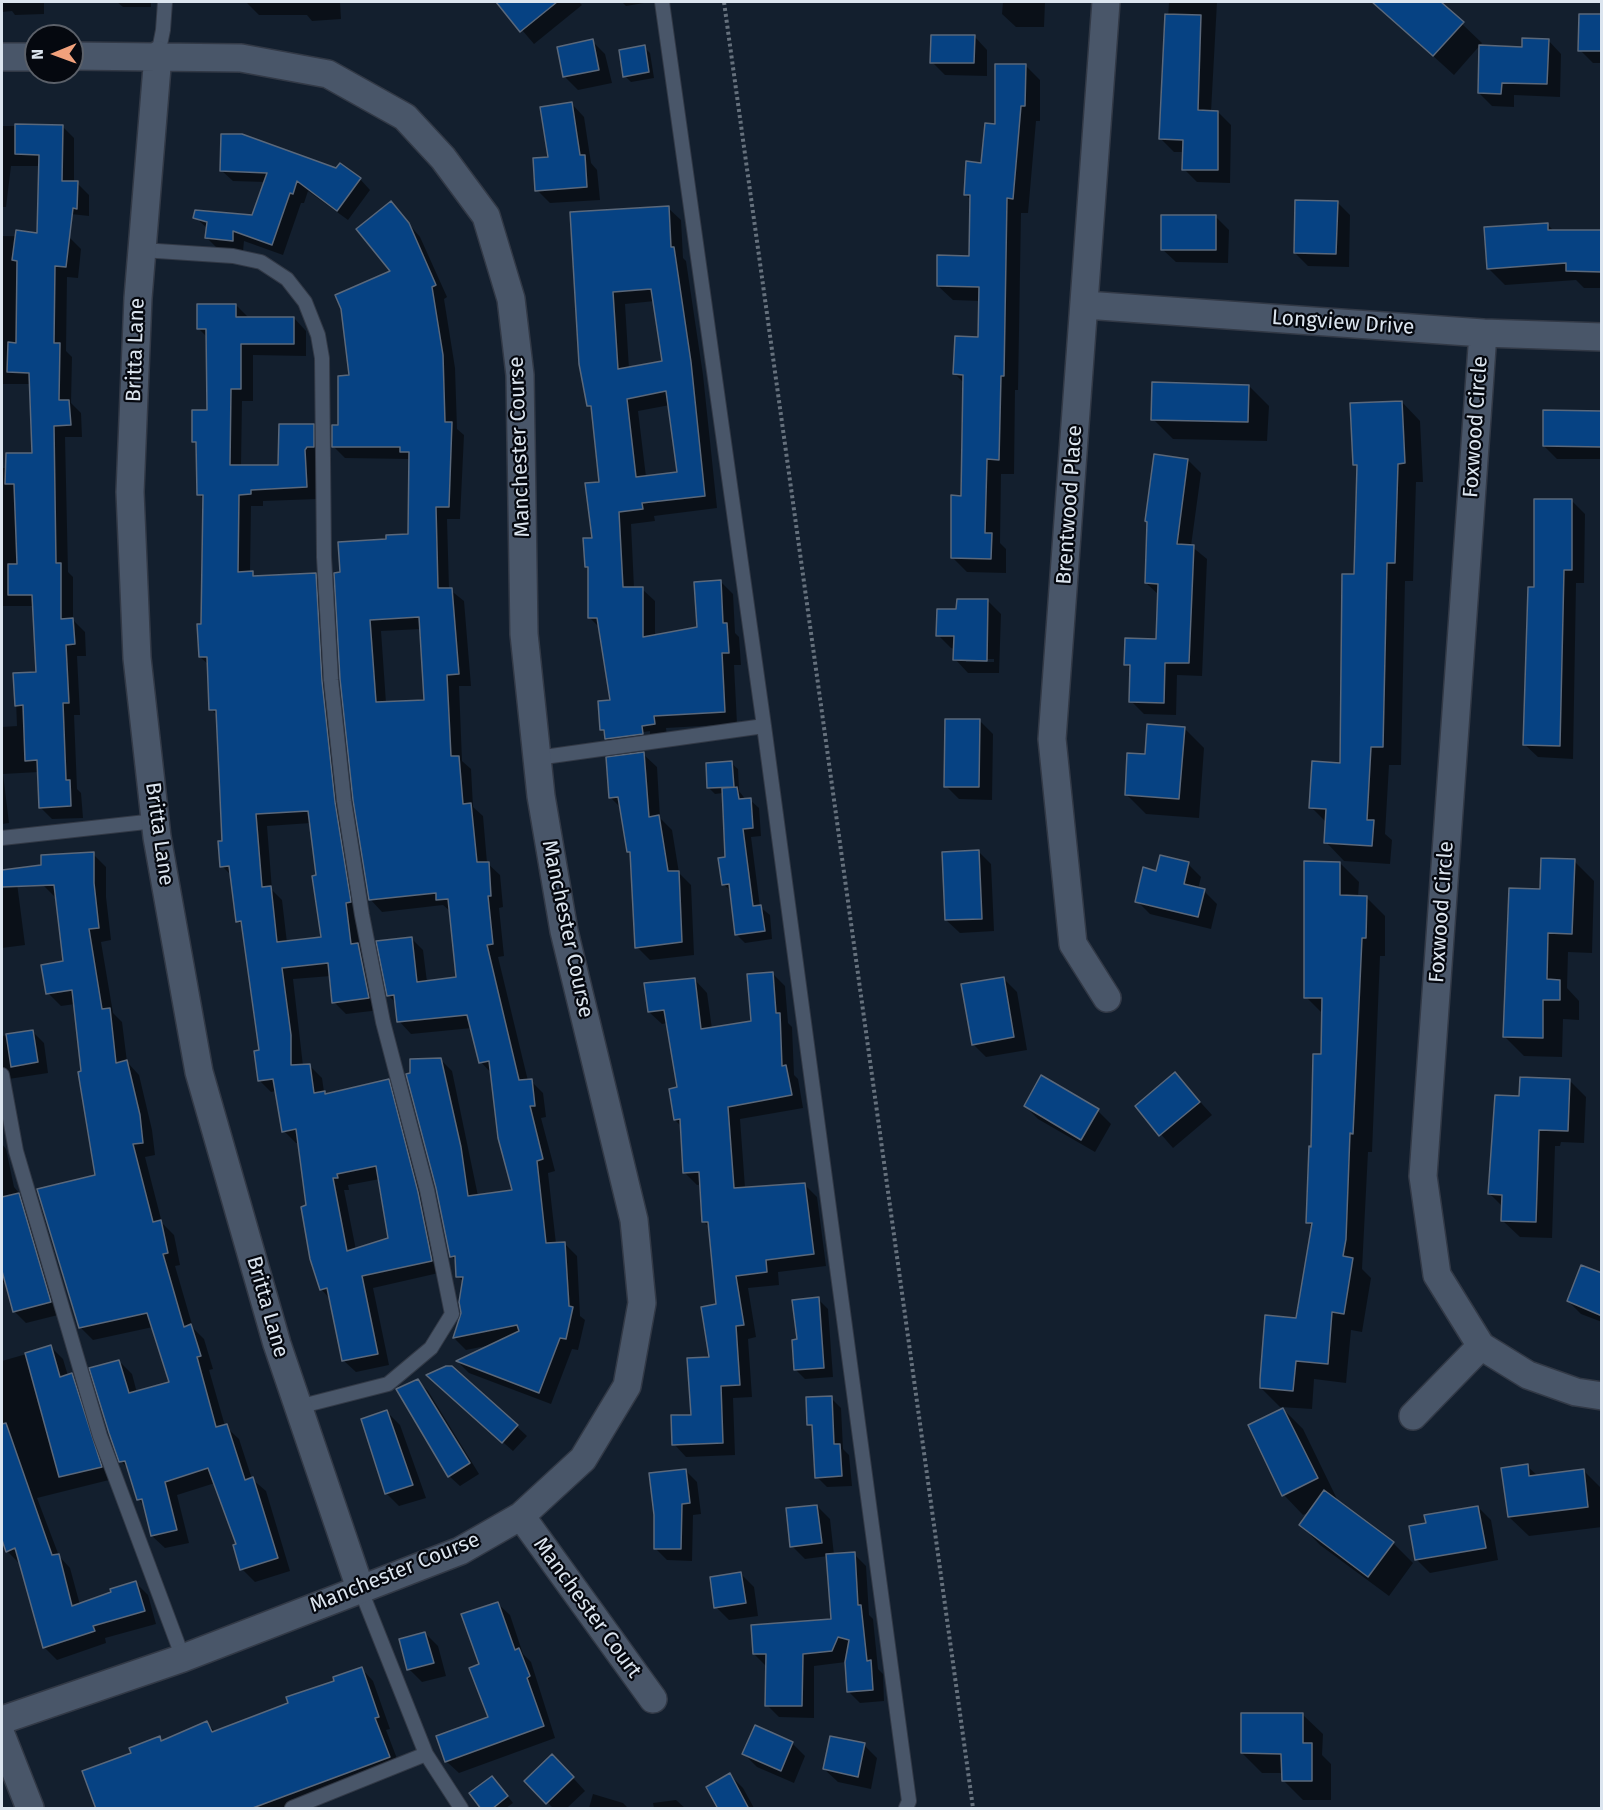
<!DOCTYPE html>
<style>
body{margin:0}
#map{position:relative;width:1603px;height:1810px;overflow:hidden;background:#131f2e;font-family:"Fira Sans",sans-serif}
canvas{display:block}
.frame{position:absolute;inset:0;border:3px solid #dce5ef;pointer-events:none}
.north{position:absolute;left:24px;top:24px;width:60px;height:60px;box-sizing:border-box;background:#05080f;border:2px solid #5b6069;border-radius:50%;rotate:269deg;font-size:16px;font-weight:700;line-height:24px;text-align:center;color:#dce5ef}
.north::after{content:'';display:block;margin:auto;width:21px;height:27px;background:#f1a17c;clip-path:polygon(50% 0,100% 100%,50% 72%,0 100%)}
</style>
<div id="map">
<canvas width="1603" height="1810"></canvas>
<div class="frame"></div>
<div class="north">N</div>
</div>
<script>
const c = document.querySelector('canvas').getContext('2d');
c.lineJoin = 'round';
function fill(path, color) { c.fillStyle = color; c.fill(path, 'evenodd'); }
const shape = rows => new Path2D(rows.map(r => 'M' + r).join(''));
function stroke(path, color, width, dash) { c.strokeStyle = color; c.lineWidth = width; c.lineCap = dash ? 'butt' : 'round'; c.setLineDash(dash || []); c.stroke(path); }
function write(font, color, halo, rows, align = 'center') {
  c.font = font + ' "Fira Sans",sans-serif'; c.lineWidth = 4.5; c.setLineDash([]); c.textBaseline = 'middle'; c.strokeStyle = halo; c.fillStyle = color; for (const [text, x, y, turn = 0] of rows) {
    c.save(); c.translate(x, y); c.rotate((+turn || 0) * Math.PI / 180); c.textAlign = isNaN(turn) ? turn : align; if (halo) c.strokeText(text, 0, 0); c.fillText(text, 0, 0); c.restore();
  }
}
fill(shape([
 [2,2,44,2,44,14,15,15,12,11,2,12],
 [117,2,151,2,151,7,123,7],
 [199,2,340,2,341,19,312,21,307,15,259,15,247,3],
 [514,2,579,2,582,5,534,44,504,9],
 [622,2,650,2,626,6],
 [1003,2,1045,2,1044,27,1016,27,1002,14],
 [1169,2,1217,2,1211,112,1218,112,1231,125,1230,183,1197,182,1184,169,1184,152,1174,152,1161,139],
 [1379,2,1439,2,1482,43,1454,75,1397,23,1377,3],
 [1602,16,1602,63,1593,63,1580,50],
 [974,36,987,50,987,76,945,75,932,62],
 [1548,40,1561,54,1560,97,1514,95,1514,107,1492,106,1479,93,1523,49],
 [592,41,605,54,612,83,578,90,565,77],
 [644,47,650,53,654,78,631,82,625,76],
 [1025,65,1040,80,1040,121,1036,121,1028,213,1021,213,1018,390,1015,390,1014,474,1001,474,1000,543,1006,549,1006,573,967,572,952,557,962,497,964,383,955,374,979,339,980,301,953,300,938,286,970,257,971,200,965,194,983,164,996,126],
 [571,103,584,117,591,163,597,170,600,200,550,203,537,190],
 [2,126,62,126,74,138,74,183,77,183,89,195,89,216,52,212,40,166,11,166,6,207,2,207],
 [223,135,360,179,370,190,348,220,308,191,304,203,301,203,283,255,244,241,243,251,218,249,207,238,208,229,195,217,253,216,265,182,233,181,222,171],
 [1337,202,1350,215,1349,267,1308,266,1295,253],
 [391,203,420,237,447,297,444,299,455,368,457,429,464,435,460,519,447,519,449,589,464,601,471,686,459,686,462,761,471,769,473,807,483,816,487,863,500,875,503,907,499,908,504,956,498,957,528,1081,531,1081,543,1093,546,1117,541,1118,555,1171,548,1173,556,1244,565,1244,577,1256,580,1316,585,1320,578,1350,572,1349,551,1404,469,1373,458,1362,491,1345,466,1350,454,1338,462,1313,464,1282,458,1277,457,1262,451,1256,440,1059,452,1071,478,1196,514,1192,492,1074,481,1062,472,1028,411,1034,399,1021,397,1004,388,995,411,938,423,950,427,982,458,978,450,911,443,905,382,912,370,899,342,574,388,540,410,536,411,461,408,459,345,458,333,446,351,377,393,272],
 [421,629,425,701,386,703,381,631],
 [668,208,681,220,683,258,686,261,703,375,717,508,654,516,655,521,631,524,634,588,642,589,655,601,655,636,698,629,721,582,733,594,735,633,739,637,741,665,734,665,737,724,666,728,667,736,618,751,606,739,602,729,612,701,600,628,589,617,589,570,586,567,594,539,601,483,593,410,588,406,571,213],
 [655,301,664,362,629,369,625,304],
 [670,405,678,473,646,477,638,411],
 [650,731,650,734,612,740,612,737],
 [1216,217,1229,230,1228,263,1176,262,1162,249],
 [1547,224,1554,231,1602,232,1602,288,1584,288,1576,280,1505,285,1488,268],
 [2,236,69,237,81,249,78,278,67,277,66,351,72,357,71,403,81,413,82,437,65,437,68,572,73,577,73,620,85,632,86,656,77,656,80,715,74,715,77,789,81,793,83,818,52,819,40,807,39,772,3,774,9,823,2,824,2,727,17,726,15,675,38,673,34,606,2,606,2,468,7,468,33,455,31,384,2,384],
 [236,305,249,318,294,318,306,331,306,356,253,355,253,401,242,401,241,466,280,466,313,426,325,438,318,499,263,501,263,506,251,506,250,573,257,577,315,575,327,587,362,948,370,957,380,1010,346,1014,334,1002,331,976,293,979,303,1066,310,1066,322,1078,324,1092,327,1095,388,1080,400,1093,443,1272,373,1288,389,1365,356,1372,343,1360,331,1300,321,1289,300,1143,296,1143,284,1131,276,1091,271,1092,259,1080,261,1052,243,927,238,921,232,876,222,866,224,842,218,716,211,709,209,665,200,657,204,500,199,494,198,446,193,441,209,412,207,337,198,328],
 [311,823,322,938,287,943,282,900,272,890,267,826],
 [380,1179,390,1239,356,1250,344,1190,349,1190,348,1185],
 [1249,386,1269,406,1267,441,1173,439,1153,419],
 [1402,402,1420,421,1423,482,1416,482,1413,581,1405,581,1401,765,1389,765,1385,834,1392,840,1390,864,1344,861,1326,842,1327,823,1311,807,1342,764,1356,576,1359,469,1355,465],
 [1602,413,1602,459,1557,459,1544,446],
 [1188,460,1201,473,1191,546,1207,559,1202,676,1177,675,1176,715,1144,714,1131,701,1132,670,1126,664,1157,640,1159,595,1146,583],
 [1572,501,1585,514,1584,583,1576,583,1573,759,1538,757,1524,744,1535,589],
 [988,601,1001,614,999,673,968,673,955,659,955,649,951,648,938,635,958,610],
 [966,659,994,659,994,662,966,662],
 [980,721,993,734,992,800,959,799,946,786],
 [1184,728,1204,748,1199,818,1146,814,1126,794,1146,755],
 [643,754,657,767,660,818,672,830,679,873,691,885,694,955,650,960,637,947,631,855,628,852,621,808,610,797],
 [731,763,738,769,739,791,746,800,750,800,759,808,761,836,751,837,760,907,770,915,772,939,745,943,736,934,732,892,723,884,726,858,723,793,715,794,709,788],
 [978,851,991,864,994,931,960,933,946,920],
 [93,854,106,867,106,897,111,940,101,942,113,1013,122,1022,127,1062,139,1075,152,1130,155,1155,145,1157,162,1223,174,1235,180,1265,175,1266,193,1328,204,1339,213,1369,209,1370,225,1426,239,1439,252,1479,266,1491,290,1571,255,1582,242,1569,238,1545,215,1483,177,1495,189,1543,165,1548,152,1536,145,1506,139,1500,130,1471,121,1461,119,1361,132,1374,137,1393,171,1383,153,1327,93,1340,80,1327,97,1176,75,1004,61,1006,48,993,64,963,56,898,43,885],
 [1574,861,1594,881,1592,953,1568,952,1567,988,1579,1001,1579,1020,1563,1019,1562,1057,1524,1056,1504,1036,1541,891],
 [1340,863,1359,882,1358,897,1366,897,1385,916,1385,956,1380,956,1372,1152,1368,1152,1362,1269,1371,1278,1362,1332,1351,1330,1346,1383,1314,1379,1312,1409,1280,1407,1261,1388,1297,1319,1312,1227,1308,1222,1323,1014,1306,997],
 [1188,864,1201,877,1198,889,1204,891,1217,904,1211,929,1150,914,1137,901,1157,873],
 [5,871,17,883,25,945,2,948,2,872],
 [773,974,785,986,788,1023,792,1027,794,1075,798,1079,803,1108,740,1119,745,1188,804,1184,817,1197,826,1266,778,1272,779,1285,748,1288,756,1337,748,1339,752,1397,733,1398,735,1455,686,1457,674,1444,693,1416,711,1358,718,1306,710,1228,704,1222,702,1184,697,1185,684,1172,682,1127,675,1120,679,1089,668,1023,662,1024,649,1012,695,980,707,993,712,1029,753,1022],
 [1004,979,1017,992,1027,1050,986,1057,973,1044],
 [32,1031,44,1043,48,1073,2,1080,2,1036],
 [1175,1074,1212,1115,1173,1148,1137,1107],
 [1569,1080,1586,1097,1584,1143,1561,1142,1560,1146,1555,1146,1552,1238,1520,1237,1503,1221,1503,1207,1490,1194,1521,1098],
 [1025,1106,1098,1111,1111,1124,1095,1152,1038,1119],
 [2,1144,6,1149,14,1187,31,1207,62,1314,26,1323,14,1311,6,1282,2,1283],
 [1602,1275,1602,1322,1581,1314,1568,1301],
 [818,1299,828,1309,833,1377,805,1379,795,1369,798,1341],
 [51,1347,63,1359,68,1376,72,1375,84,1387,113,1479,37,1498,59,1556,70,1568,80,1605,136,1583,148,1595,156,1624,105,1638,106,1643,57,1660,44,1647,19,1563,7,1551,2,1535,2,1361],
 [450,1365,527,1436,513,1451,428,1376],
 [418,1381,428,1391,479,1474,460,1486,449,1476,398,1390],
 [831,1398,841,1408,843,1449,849,1455,852,1486,827,1487,817,1477,813,1429,809,1424],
 [1283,1409,1303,1429,1337,1499,1335,1500,1393,1543,1413,1563,1389,1596,1320,1545,1301,1525,1310,1512,1303,1515,1284,1495,1250,1426],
 [387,1412,400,1425,426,1498,399,1506,386,1493],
 [1527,1466,1538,1476,1583,1470,1602,1489,1602,1527,1529,1536,1509,1517],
 [685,1470,697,1482,701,1514,693,1515,692,1561,667,1560,655,1548],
 [817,1506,830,1519,834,1555,854,1554,866,1566,869,1615,873,1619,878,1669,883,1674,884,1701,860,1703,848,1691,846,1662,814,1666,814,1718,779,1717,767,1705,767,1667,754,1654,832,1621,828,1556,805,1559,792,1546],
 [1478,1507,1491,1520,1498,1560,1430,1573,1417,1560,1428,1524],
 [741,1574,754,1587,758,1616,729,1620,716,1607],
 [497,1603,510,1615,523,1654,531,1662,555,1738,459,1773,446,1761,490,1718],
 [425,1633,438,1646,446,1676,422,1682,409,1669],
 [361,1668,373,1681,390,1729,386,1730,401,1769,297,1808,97,1808,133,1754,159,1738,163,1742,206,1723,216,1732,290,1703],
 [1303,1715,1323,1734,1322,1755,1331,1764,1331,1800,1303,1800,1283,1780,1283,1773,1262,1773,1242,1753],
 [792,1743,805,1756,794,1783,757,1767,744,1754],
 [864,1745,877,1758,871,1789,838,1782,824,1769],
 [565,1769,585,1791,567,1808,553,1808,526,1781],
 [730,1775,743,1788,754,1808,720,1808],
 [498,1784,513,1803,506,1808,483,1808],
 [593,1794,623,1803,628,1808,589,1808],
 [676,1800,685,1808,654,1808,653,1803]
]), '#0007');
const building = shape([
 [496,2,557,2,520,32,496,2],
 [1372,2,1441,2,1464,22,1433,56,1372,2],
 [1165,14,1201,15,1198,110,1218,111,1218,170,1182,170,1183,140,1159,139,1165,14],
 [1579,14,1602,14,1602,51,1578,51,1579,14],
 [931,35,975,35,974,63,930,63,931,35],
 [1522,38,1549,39,1547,84,1502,83,1501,94,1478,93,1479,45,1522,47,1522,38],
 [593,39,599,70,563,77,557,47,593,39],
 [645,45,649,72,623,77,619,50,645,45],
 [995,64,1026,64,1025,106,1021,106,1013,199,1007,198,1004,376,1001,376,999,460,987,459,985,533,992,533,991,559,951,558,951,495,961,496,963,375,953,374,955,336,978,337,979,287,937,286,937,255,969,256,970,195,964,195,966,161,981,163,985,123,995,124,995,64],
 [572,102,580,155,585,155,587,187,535,191,533,158,548,157,540,107,572,102],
 [15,124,63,125,62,181,78,181,77,209,73,208,66,267,55,266,54,343,60,343,59,400,69,400,71,425,54,426,56,563,61,563,61,619,73,618,75,644,66,645,69,703,63,703,66,780,70,780,71,806,39,808,37,760,25,761,23,705,15,706,13,673,36,672,32,595,8,595,8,564,17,564,14,484,5,484,6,453,32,453,29,373,7,372,8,342,16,343,17,261,12,260,16,230,37,233,39,155,15,154,15,124],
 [221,134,242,134,336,168,340,163,361,178,337,211,297,181,293,194,290,193,272,245,233,231,233,241,205,238,207,222,193,218,195,210,252,215,267,173,220,171,221,134],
 [1295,200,1338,201,1336,254,1294,253,1295,200],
 [391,201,409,223,436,285,432,287,443,355,445,422,452,422,449,507,436,507,438,588,452,588,459,674,447,675,451,756,459,756,463,804,471,803,477,862,489,862,491,896,488,896,493,944,487,945,519,1080,532,1079,535,1106,530,1106,543,1159,537,1161,546,1243,565,1242,569,1306,573,1307,566,1339,560,1338,539,1393,456,1361,519,1331,517,1325,453,1338,461,1313,459,1302,463,1277,456,1277,455,1256,450,1257,436,1188,406,1074,410,1073,410,1059,441,1058,461,1147,468,1196,512,1190,498,1138,489,1061,479,1063,467,1015,397,1022,394,995,387,996,376,941,412,937,417,982,456,977,448,899,436,900,436,893,369,900,353,800,340,679,334,573,340,572,338,542,386,539,386,535,408,534,409,452,400,452,400,447,332,447,332,425,338,425,338,376,349,375,341,309,335,295,390,271,356,229,391,201],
 [419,617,424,700,376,702,370,620,419,617],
 [669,206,671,247,674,247,691,362,705,496,642,503,643,509,619,512,623,587,643,587,643,637,697,627,694,582,721,580,723,623,727,623,729,653,722,653,725,712,654,716,655,724,642,726,643,734,605,739,604,730,600,730,598,701,610,700,597,618,588,618,588,567,585,567,583,538,592,538,585,483,599,482,591,406,587,406,579,364,570,212,669,206],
 [651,289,662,361,618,369,613,292,651,289],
 [666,391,677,472,636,477,627,399,666,391],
 [1161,215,1216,215,1216,250,1161,250,1161,215],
 [1548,223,1548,230,1602,230,1602,272,1566,271,1566,263,1487,269,1484,227,1548,223],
 [197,304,236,304,236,317,294,317,294,344,241,344,241,389,231,389,230,465,278,465,279,424,314,424,314,447,307,447,305,450,307,487,251,490,251,494,239,495,238,572,253,571,253,576,316,573,322,681,335,802,351,902,346,903,351,944,358,943,369,998,332,1003,328,963,282,968,291,1035,291,1065,310,1064,314,1093,325,1091,325,1094,389,1079,418,1192,432,1261,362,1276,378,1354,342,1361,327,1288,320,1290,310,1259,301,1207,306,1205,296,1129,282,1132,273,1079,258,1081,254,1051,259,1050,241,921,236,922,229,866,220,867,218,841,222,841,216,710,209,710,207,657,199,657,197,624,201,624,203,495,197,495,196,442,192,442,192,410,207,410,206,329,197,329,197,304],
 [308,811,316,875,312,876,321,937,277,942,271,886,262,887,256,814,308,811],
 [376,1166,388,1238,347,1251,333,1178,338,1178,337,1174,376,1166],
 [1152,382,1249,385,1248,422,1151,420,1152,382],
 [1402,401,1405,463,1398,464,1395,563,1387,563,1383,747,1371,747,1367,820,1374,820,1372,846,1324,843,1326,809,1309,808,1312,761,1340,763,1342,574,1354,574,1357,465,1353,465,1350,403,1402,401],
 [1543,410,1602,411,1602,447,1543,446,1543,410],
 [1154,454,1188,459,1177,544,1194,545,1189,663,1165,663,1164,703,1129,702,1130,665,1124,665,1125,638,1156,639,1158,584,1145,583,1147,522,1145,521,1154,454],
 [1534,499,1572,499,1572,570,1564,570,1560,746,1523,745,1528,587,1534,587,1534,499],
 [957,599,988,599,987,661,953,660,954,636,936,636,937,609,956,609,957,599],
 [945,719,980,719,979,787,944,787,945,719],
 [1147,724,1185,727,1179,799,1125,795,1127,753,1145,754,1147,724],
 [644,752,649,817,659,815,668,871,679,871,682,942,635,948,630,852,627,852,618,797,609,798,606,757,644,752],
 [732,761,734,787,707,788,706,763,732,761],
 [737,787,739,799,751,798,753,828,743,829,753,906,761,905,765,931,735,935,729,884,722,885,718,858,725,857,722,788,737,787],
 [979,850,982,919,945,920,942,852,979,850],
 [94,852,94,883,99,928,89,929,102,1009,110,1008,116,1063,127,1060,140,1115,143,1143,133,1144,153,1222,161,1220,168,1253,163,1254,184,1327,191,1324,201,1356,197,1357,216,1427,227,1424,245,1480,253,1477,278,1558,240,1570,233,1545,236,1544,208,1468,165,1482,177,1530,151,1536,142,1499,137,1500,125,1461,119,1462,109,1433,89,1368,119,1360,129,1393,169,1382,147,1313,79,1328,37,1189,95,1175,78,1072,81,1071,72,990,46,994,41,965,63,961,54,885,2,887,2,870,41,865,41,855,94,852],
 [1160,855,1189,862,1184,884,1205,889,1198,917,1135,902,1143,867,1156,871,1160,855],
 [1541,858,1575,859,1572,934,1548,933,1547,979,1560,980,1560,1000,1543,1000,1543,1038,1503,1037,1509,888,1540,889,1541,858],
 [1304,861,1340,862,1340,895,1367,896,1366,938,1362,938,1353,1134,1350,1133,1346,1239,1343,1256,1353,1258,1344,1314,1332,1312,1328,1364,1296,1361,1293,1391,1260,1388,1260,1379,1265,1315,1296,1318,1312,1223,1306,1223,1309,1146,1311,1147,1313,1054,1321,1054,1322,998,1304,998,1304,861],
 [773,972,776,1013,780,1013,782,1066,786,1065,792,1095,728,1107,734,1188,805,1183,814,1254,766,1260,767,1272,736,1276,744,1325,736,1326,740,1385,721,1386,723,1443,672,1445,671,1415,691,1415,687,1358,709,1357,701,1307,716,1304,708,1222,702,1222,699,1172,683,1173,680,1119,674,1120,669,1089,677,1087,664,1010,648,1012,644,983,695,978,701,1029,751,1021,747,974,773,972],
 [1004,977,1014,1037,972,1045,961,984,1004,977],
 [33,1030,38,1062,11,1067,6,1034,33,1030],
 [1175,1072,1200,1102,1159,1136,1135,1106,1175,1072],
 [1041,1075,1099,1109,1081,1140,1024,1106,1041,1075],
 [1520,1077,1570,1079,1568,1131,1539,1130,1536,1222,1501,1221,1502,1195,1488,1194,1495,1095,1519,1096,1520,1077],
 [19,1193,51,1302,13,1312,2,1271,2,1197,19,1193],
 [1581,1265,1602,1273,1602,1316,1567,1301,1581,1265],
 [819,1297,824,1368,794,1370,792,1340,797,1339,792,1300,819,1297],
 [51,1345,60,1377,72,1373,102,1467,59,1477,25,1353,51,1345],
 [446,1366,452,1366,518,1425,502,1443,426,1375,446,1366],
 [418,1379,470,1463,448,1477,396,1389,418,1379],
 [832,1396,834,1444,840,1444,842,1476,815,1478,812,1425,807,1425,806,1397,832,1396],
 [1283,1408,1318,1478,1282,1496,1248,1425,1283,1408],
 [387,1410,413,1485,385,1494,361,1419,387,1410],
 [6,1423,52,1555,59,1554,72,1606,111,1592,110,1589,136,1581,145,1611,93,1626,95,1631,43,1648,15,1548,6,1552,2,1540,2,1424,6,1423],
 [1528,1464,1529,1476,1584,1469,1588,1507,1508,1517,1501,1468,1528,1464],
 [686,1469,690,1503,682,1504,681,1549,654,1549,654,1515,649,1473,686,1469],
 [1324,1490,1394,1542,1368,1577,1299,1525,1324,1490],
 [817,1505,822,1543,790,1547,786,1508,817,1505],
 [1478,1506,1486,1548,1415,1560,1409,1526,1426,1523,1424,1515,1478,1506],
 [855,1552,858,1605,861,1605,867,1661,871,1660,873,1690,847,1692,845,1662,849,1640,838,1637,832,1651,803,1654,802,1706,765,1706,766,1654,753,1654,751,1625,831,1619,826,1554,855,1552],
 [741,1572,746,1603,714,1608,710,1577,741,1572],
 [498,1602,515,1650,519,1648,530,1676,527,1678,544,1726,445,1762,436,1736,488,1717,469,1668,479,1664,461,1614,498,1602],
 [425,1632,434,1663,407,1670,399,1639,425,1632],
 [362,1667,379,1717,375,1718,390,1757,250,1809,96,1809,82,1771,131,1753,129,1748,160,1736,161,1741,207,1721,212,1732,288,1703,286,1697,334,1681,333,1677,362,1667],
 [1241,1713,1303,1713,1303,1743,1312,1743,1312,1781,1282,1781,1281,1754,1241,1753,1241,1713],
 [755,1725,793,1742,781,1771,742,1754,755,1725],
 [830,1736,865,1743,858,1777,823,1769,830,1736],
 [552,1754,574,1777,546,1804,524,1781,552,1754],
 [730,1773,749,1809,718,1809,706,1787,730,1773],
 [492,1776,508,1796,492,1809,481,1809,469,1793,492,1776]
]);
fill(building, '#064283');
stroke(building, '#5a687b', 1.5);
const service = shape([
 [662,2,764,726,909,1801,906,1808],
 [158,55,163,30,165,2],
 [142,250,233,256,261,262,287,279,305,302,318,335,322,358,324,557,331,680,344,801,362,915,383,1022,427,1190,452,1314,431,1348,388,1384,298,1407],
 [537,758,764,726],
 [2,838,155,821],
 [2,1075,16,1151,100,1436,183,1658],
 [360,1588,426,1754,461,1808],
 [292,1808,426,1754]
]);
const minor = shape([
 [1106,2,1052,739,1073,944,1107,998],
 [158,55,138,298,130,492,137,658,157,837,199,1072,277,1344,360,1588],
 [2,57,36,57],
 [1085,305,1483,333,1602,337],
 [1483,333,1423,1176,1437,1275,1481,1346,1528,1375,1576,1392,1602,1396],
 [1413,1416,1481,1346],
 [521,1516,653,1699],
 [2,1720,183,1658,460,1551,521,1516,583,1459,627,1386,642,1303,634,1220,564,931,541,796,524,634,520,375,511,299,486,216,443,158,405,117,328,74,241,58,72,56],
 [2,1737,30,1808]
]);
stroke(service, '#323946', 16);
stroke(minor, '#323946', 30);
stroke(shape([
 [724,2,973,1808]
]), '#66717d', 4, [3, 3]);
stroke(service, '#495669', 14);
stroke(minor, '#495669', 27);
write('21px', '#dce5ef', '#05080f', [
 ["Longview Drive",1343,323,4],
 ["Britta Lane",136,350,-88],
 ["Foxwood Circle",1476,427,-86],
 ["Manchester Course",520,447,-92],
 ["Brentwood Place",1070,505,-86],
 ["Britta Lane",159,834,82],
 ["Foxwood Circle",1442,912,-86],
 ["Manchester Course",567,929,78],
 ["Britta Lane",267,1307,74],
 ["Manchester Course",395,1573,-22],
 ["Manchester Court",587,1608,54]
]);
</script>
